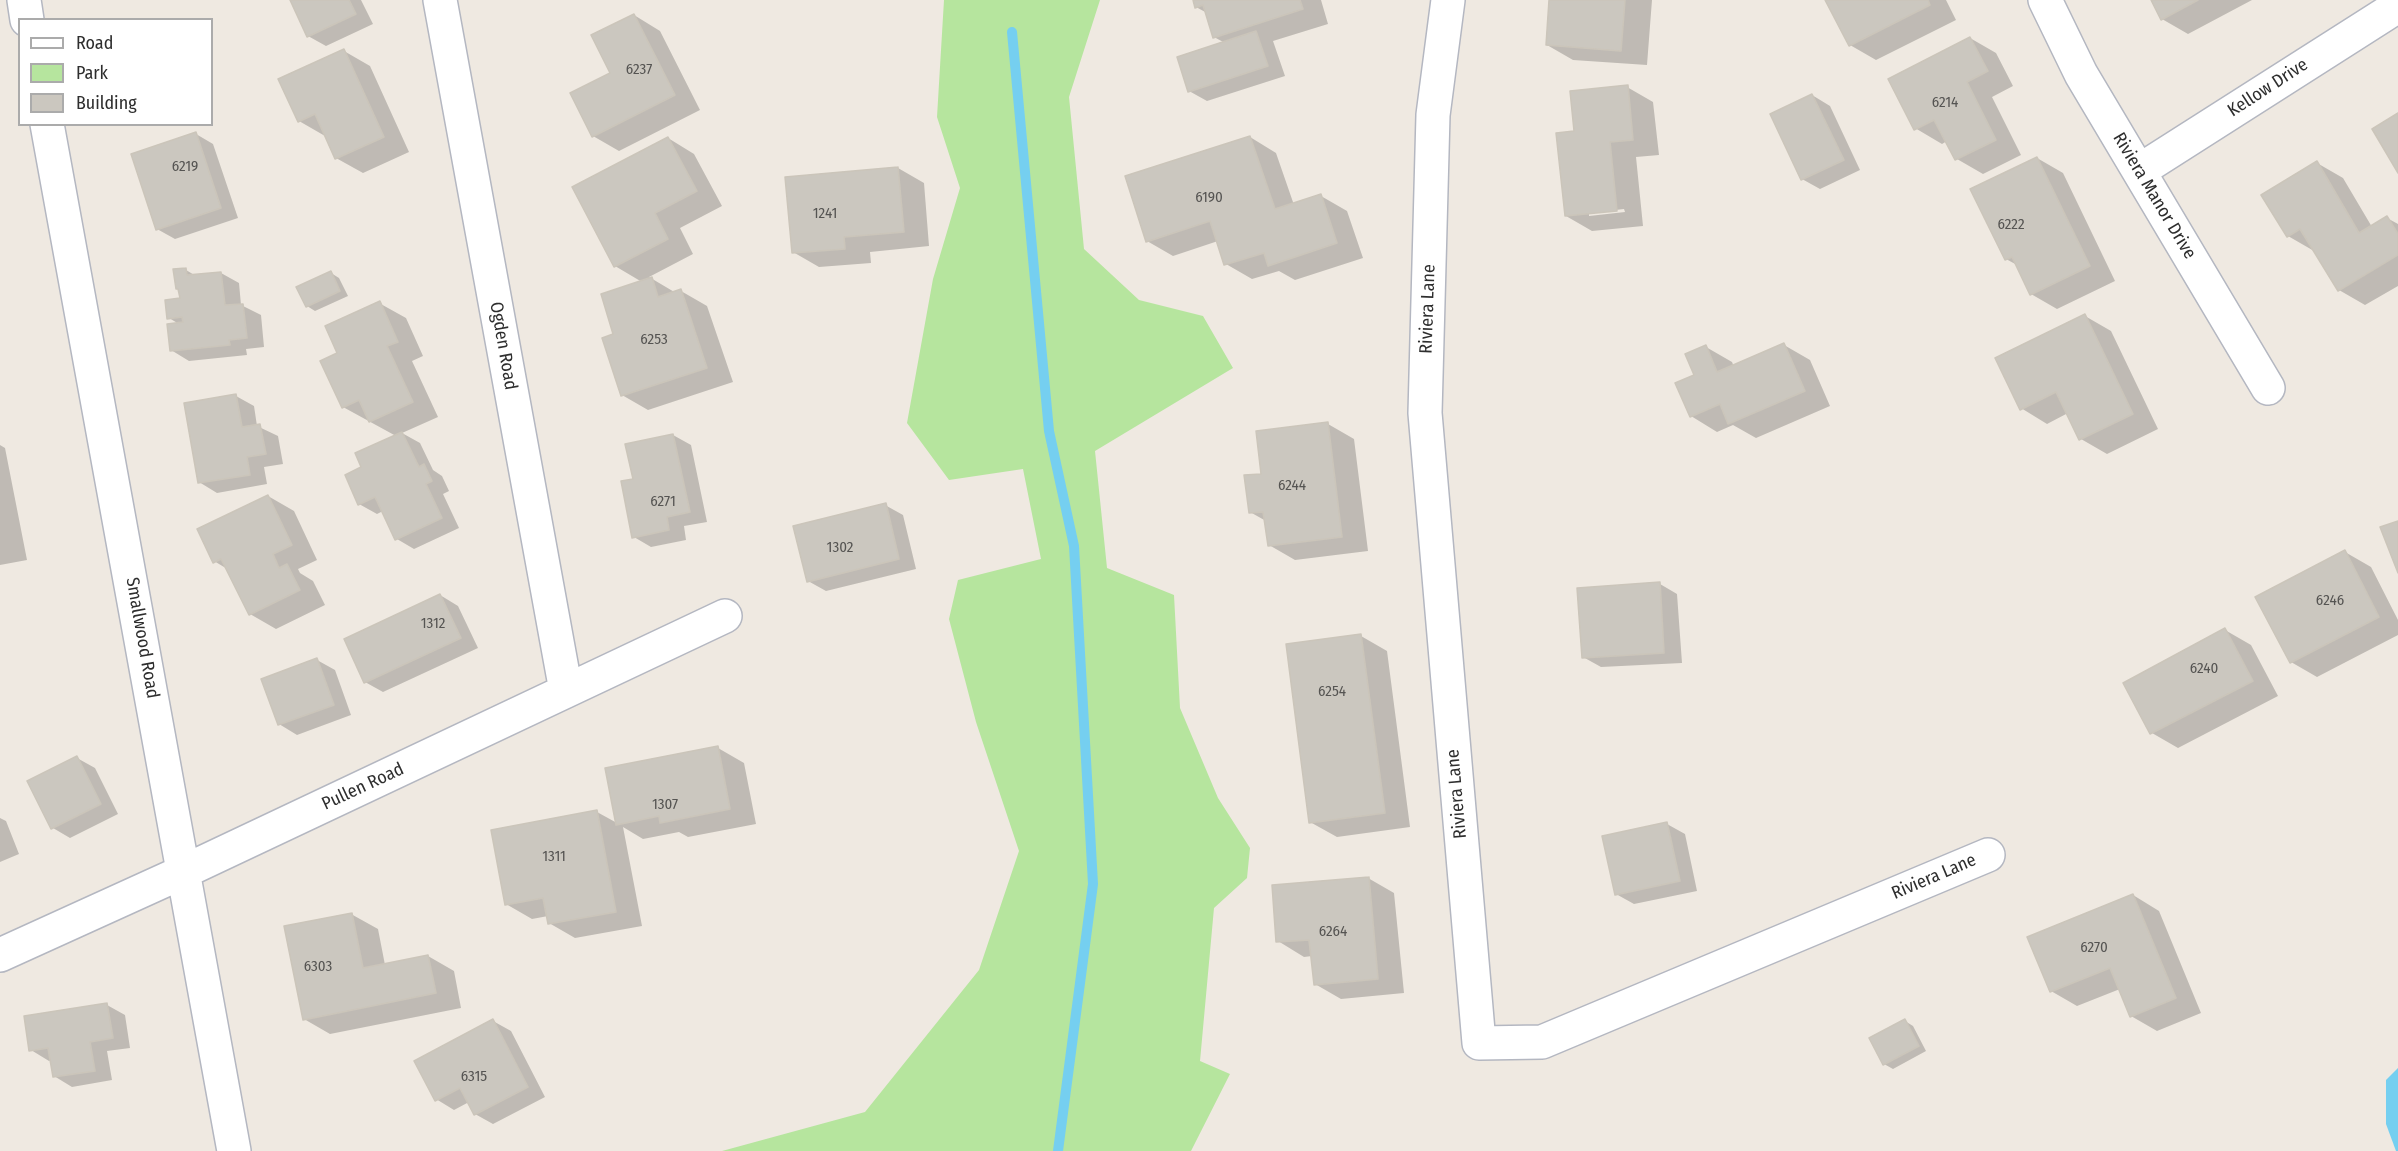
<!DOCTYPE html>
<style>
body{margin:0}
#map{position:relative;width:2398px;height:1151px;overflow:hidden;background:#efe9e1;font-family:"Fira Sans Condensed",sans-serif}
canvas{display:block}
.legend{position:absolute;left:18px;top:18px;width:195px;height:108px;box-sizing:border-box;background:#fff;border:2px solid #ababab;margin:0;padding:8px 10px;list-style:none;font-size:18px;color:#2e2e2e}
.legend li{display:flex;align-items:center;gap:12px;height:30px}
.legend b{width:30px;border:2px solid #ababab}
</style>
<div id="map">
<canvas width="2398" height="1151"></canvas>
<ul class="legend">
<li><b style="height:8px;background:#fff"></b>Road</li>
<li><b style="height:16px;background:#b6e59e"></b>Park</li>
<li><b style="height:16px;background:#cbc7bf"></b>Building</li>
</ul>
</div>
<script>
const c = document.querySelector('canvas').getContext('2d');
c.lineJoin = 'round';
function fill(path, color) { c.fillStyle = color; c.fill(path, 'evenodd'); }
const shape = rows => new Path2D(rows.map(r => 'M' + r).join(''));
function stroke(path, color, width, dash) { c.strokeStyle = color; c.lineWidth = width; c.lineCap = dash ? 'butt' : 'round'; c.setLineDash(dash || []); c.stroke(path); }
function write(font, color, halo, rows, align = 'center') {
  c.font = font + ' "Fira Sans Condensed",sans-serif'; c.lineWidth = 4.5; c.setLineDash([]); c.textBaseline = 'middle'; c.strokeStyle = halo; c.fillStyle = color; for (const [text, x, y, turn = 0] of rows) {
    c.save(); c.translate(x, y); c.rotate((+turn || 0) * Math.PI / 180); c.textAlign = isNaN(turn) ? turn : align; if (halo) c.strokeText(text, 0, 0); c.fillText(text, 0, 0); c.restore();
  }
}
fill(shape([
 [944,0,1100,0,1069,97,1084,249,1139,300,1203,316,1233,368,1095,451,1107,568,1174,595,1180,708,1218,798,1250,848,1247,878,1214,908,1200,1061,1230,1074,1191,1151,722,1151,865,1112,979,970,1019,851,976,722,949,619,958,580,1041,559,1023,469,949,480,907,423,933,279,960,188,937,117]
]), '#b6e59e');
fill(shape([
 [2398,1068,2398,1151,2396,1151,2386,1124,2386,1080]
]), '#75cff0');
fill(shape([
 [291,0,361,0,373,24,326,46,308,36],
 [1194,0,1321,0,1328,24,1273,41,1285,76,1207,101,1189,91,1225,43,1214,37,1207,13,1196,7],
 [1568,0,1652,0,1647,65,1573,60,1547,45],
 [1827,0,1946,0,1956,20,1876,60,1850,45],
 [2152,0,2252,0,2188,34,2162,19],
 [634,15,660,31,700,110,619,151,593,136],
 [1970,38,1996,53,2013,86,1992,97,2021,155,1983,174,1957,159,1947,141,1942,144,1915,128],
 [344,51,370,66,409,152,363,173,336,158,325,136,299,121],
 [1627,87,1653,102,1659,155,1636,157,1643,226,1592,231,1566,216,1576,133],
 [1624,209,1625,212,1589,216,1589,213],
 [1812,95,1830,106,1860,170,1820,189,1802,179],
 [196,134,213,144,238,218,175,239,157,229],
 [1250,137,1276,153,1294,205,1321,196,1347,211,1363,258,1295,280,1279,271,1252,279,1226,264,1218,241,1173,256,1147,241],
 [668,138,694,154,722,206,680,228,693,254,649,277,676,293,681,291,707,306,733,382,648,410,622,395,615,335,642,282,615,266],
 [2037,158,2063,173,2115,281,2057,309,2031,294,2017,265,2006,259],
 [2317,163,2343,178,2372,227,2387,218,2398,224,2398,286,2365,305,2339,290,2314,251,2288,236],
 [898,168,924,183,929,246,870,252,871,263,819,267,793,252],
 [186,270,196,276,221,273,239,283,241,305,261,315,264,347,246,349,247,355,189,361,171,350,179,324,169,318,181,300],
 [331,273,339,278,348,296,315,311,307,306],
 [379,303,406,318,423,356,412,361,438,417,402,433,420,443,433,470,442,476,449,491,443,494,459,528,414,549,397,539,383,511,377,514,359,504,363,468,396,436,343,407,340,354],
 [2085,316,2111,331,2158,429,2107,454,2081,439,2068,413,2047,424,2021,408],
 [1784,345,1810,360,1830,406,1756,438,1733,425,1717,432,1691,416,1696,376,1706,347,1732,362,1734,367],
 [236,396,254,406,257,426,278,436,283,464,264,467,267,484,217,493,199,482],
 [1328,424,1354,439,1368,551,1295,560,1269,545,1266,521,1250,512,1263,475],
 [673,435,691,445,707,522,684,526,686,540,651,547,634,537,634,480],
 [0,445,5,448,27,560,0,565],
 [268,496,294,511,317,560,298,569,300,573,313,581,325,605,276,629,250,614,229,570,214,561],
 [885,505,903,515,916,569,826,591,808,581],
 [2345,552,2371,567,2398,620,2398,635,2317,677,2291,662],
 [1660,584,1677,594,1682,663,1601,667,1583,657],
 [440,595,458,606,478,648,383,692,365,682],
 [2225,630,2251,645,2278,696,2178,748,2152,733],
 [1361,636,1387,651,1410,827,1337,837,1310,822],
 [317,660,335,670,351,715,297,735,279,724],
 [718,748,744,763,756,824,688,837,679,832,643,839,623,827,642,926,575,938,549,923,548,916,532,919,506,904,597,812,617,823],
 [77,758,95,768,118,814,70,838,53,828],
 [0,818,6,821,19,854,0,862],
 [1667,824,1685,834,1697,891,1634,904,1616,894],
 [1368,878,1394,893,1404,993,1341,999,1315,984,1312,956,1304,957,1278,941],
 [2133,895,2159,911,2201,1013,2157,1031,2131,1016,2120,989,2077,1006,2051,991],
 [351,914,378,929,385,965,428,956,454,971,461,1008,330,1034,304,1019],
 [107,1005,125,1015,130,1048,107,1051,112,1080,72,1087,54,1076,52,1060,49,1061,31,1050],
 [493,1021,511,1031,545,1097,493,1124,475,1114,469,1102,454,1110,436,1099],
 [1905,1021,1913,1026,1926,1051,1893,1069,1884,1064]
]), '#0003');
stroke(shape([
 [1012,32,1049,431,1074,546,1093,884,1058,1151]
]), '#75cff0', 10);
const building = shape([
 [290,0,349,0,356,14,307,37,290,0],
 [1193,0,1300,0,1303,9,1213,38,1203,5,1195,8,1193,0],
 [1549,0,1625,0,1621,51,1546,45,1549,0],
 [1825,0,1928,0,1930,5,1849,46,1825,0],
 [2151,0,2198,0,2161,20,2151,0],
 [634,14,675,95,592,137,570,93,610,73,591,35,634,14],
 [1256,31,1268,66,1188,92,1177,57,1256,31],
 [1970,37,1988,71,1967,82,1996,140,1955,160,1934,120,1914,130,1888,79,1970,37],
 [344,49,384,137,335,159,315,114,298,122,278,79,344,49],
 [1628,85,1633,140,1610,142,1617,211,1565,216,1556,133,1574,131,1570,91,1628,85],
 [1812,94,1844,160,1801,180,1770,114,1812,94],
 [2398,113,2398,173,2372,129,2398,113],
 [196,132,221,208,156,230,131,154,196,132],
 [1250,136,1275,209,1321,194,1337,243,1268,266,1264,253,1224,265,1210,221,1146,242,1125,176,1250,136],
 [668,137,697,191,655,213,668,239,614,267,572,187,668,137],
 [2037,157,2090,266,2030,295,2012,257,2005,260,1970,189,2037,157],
 [2317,161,2359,233,2387,216,2398,234,2398,255,2338,291,2300,229,2287,237,2261,195,2317,161],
 [898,167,904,232,844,237,845,249,792,253,785,177,898,167],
 [186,268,187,275,221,272,225,305,243,304,247,338,229,340,230,345,170,351,167,324,183,322,182,317,167,319,165,300,180,298,178,289,176,289,173,269,186,268],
 [331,271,340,291,306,307,296,287,331,271],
 [652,277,658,297,681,289,707,368,621,396,602,338,613,334,601,294,652,277],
 [380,301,398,342,387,346,413,402,369,422,359,400,342,408,320,361,337,353,325,326,380,301],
 [2085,314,2133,414,2079,440,2056,392,2020,410,1995,358,2085,314],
 [1784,343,1805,391,1728,424,1720,404,1690,417,1675,383,1694,375,1685,354,1706,345,1717,372,1784,343],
 [236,394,242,427,260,424,266,454,247,457,250,475,198,483,184,403,236,394],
 [1328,422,1342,537,1268,546,1263,512,1249,513,1244,475,1261,474,1256,431,1328,422],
 [402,432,419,467,424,464,432,481,426,484,442,518,395,540,375,497,358,505,345,475,361,467,355,453,402,432],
 [673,434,690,512,667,517,669,530,632,538,621,481,633,479,625,444,673,434],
 [268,495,292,545,273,554,279,568,287,564,300,590,249,615,221,559,213,563,197,529,268,495],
 [886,503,899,559,807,582,793,526,886,503],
 [2398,521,2398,573,2380,527,2398,521],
 [2345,550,2379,617,2290,663,2255,597,2345,550],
 [1660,582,1664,653,1582,658,1577,588,1660,582],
 [440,594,461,638,364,683,344,639,440,594],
 [2225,628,2253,681,2150,734,2123,683,2225,628],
 [1361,634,1385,813,1309,823,1286,644,1361,634],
 [317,658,334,705,278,725,261,679,317,658],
 [718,746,730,809,660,823,659,816,616,825,605,768,718,746],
 [77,756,101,804,51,829,27,781,77,756],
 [597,810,616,912,548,924,543,898,505,905,491,830,597,810],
 [1667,822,1680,881,1615,895,1602,836,1667,822],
 [1369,877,1378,979,1314,985,1309,940,1276,942,1272,885,1369,877],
 [2133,894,2176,998,2130,1017,2110,968,2050,992,2027,937,2133,894],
 [352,913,363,968,428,955,436,993,303,1020,284,926,352,913],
 [107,1003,113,1038,90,1042,95,1071,53,1077,48,1048,29,1051,24,1016,107,1003],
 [493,1019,528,1087,474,1115,460,1088,435,1101,414,1061,493,1019],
 [1905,1019,1919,1046,1883,1065,1869,1038,1905,1019]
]);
fill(building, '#cbc7bf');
stroke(building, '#cbc5ba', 1.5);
const minor = shape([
 [24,0,27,20],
 [440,0,566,691],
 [1448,0,1433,115,1425,413,1479,1043,1542,1042,1988,855],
 [2045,0,2081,74,2268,388],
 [47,124,234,1151],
 [2139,171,2398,6],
 [0,955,185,871,725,616]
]);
stroke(minor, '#b4b7c1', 36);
stroke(minor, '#fff', 33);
write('15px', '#555452', null, [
 ["6237",639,70],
 ["6214",1945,103],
 ["6219",185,167],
 ["6190",1209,198],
 ["1241",825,214],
 ["6222",2011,225],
 ["6253",654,340],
 ["6244",1292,486],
 ["6271",663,502],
 ["1302",840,548],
 ["6246",2330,601],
 ["1312",433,624],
 ["6240",2204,669],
 ["6254",1332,692],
 ["1307",665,805],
 ["1311",554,857],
 ["6264",1333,932],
 ["6270",2094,948],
 ["6303",318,967],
 ["6315",474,1077]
]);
write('18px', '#2e2e2e', '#fff', [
 ["Kellow Drive",2268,88,-33],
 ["Riviera Manor Drive",2154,196,59],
 ["Riviera Lane",1428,309,-88],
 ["Ogden Road",503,346,80],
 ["Smallwood Road",142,638,80],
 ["Pullen Road",363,787,-25],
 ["Riviera Lane",1457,794,-95],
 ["Riviera Lane",1934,877,-23]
]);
</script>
